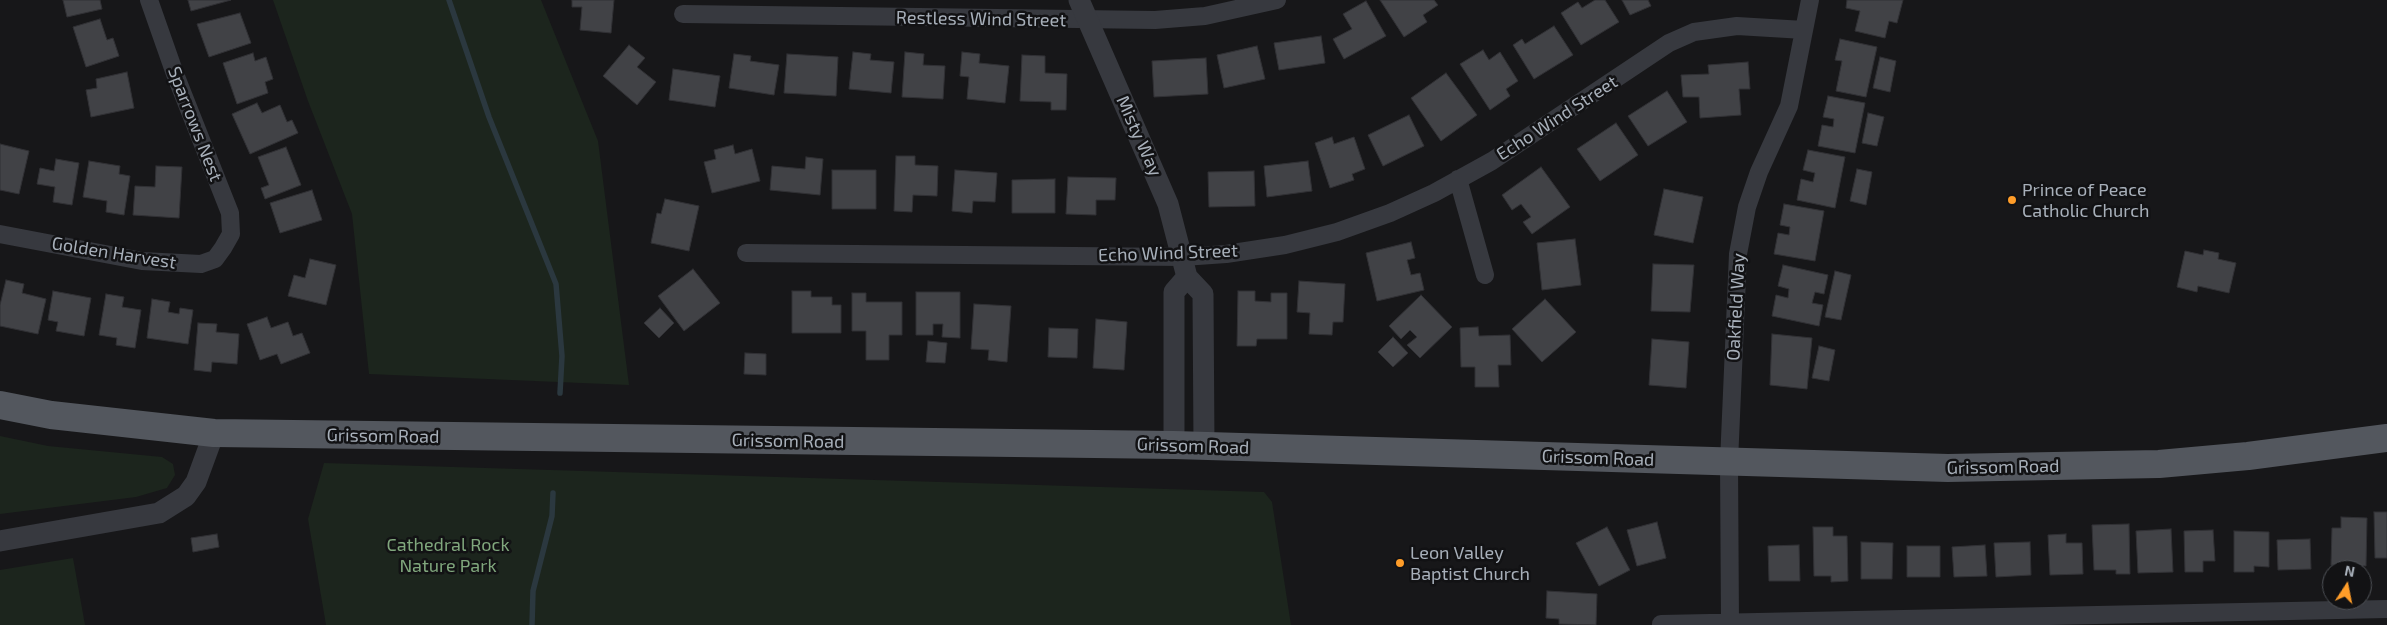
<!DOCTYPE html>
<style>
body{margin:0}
#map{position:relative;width:2387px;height:625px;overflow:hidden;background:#171719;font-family:"Exo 2",sans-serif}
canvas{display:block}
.north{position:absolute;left:2322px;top:560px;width:50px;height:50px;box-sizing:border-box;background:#121214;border:1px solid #4e5156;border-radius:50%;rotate:11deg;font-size:14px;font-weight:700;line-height:20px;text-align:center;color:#a8b0ba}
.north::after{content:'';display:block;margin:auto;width:18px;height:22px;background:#ff9d29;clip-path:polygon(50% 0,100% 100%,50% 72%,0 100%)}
</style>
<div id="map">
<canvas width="2387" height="625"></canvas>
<div class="north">N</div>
</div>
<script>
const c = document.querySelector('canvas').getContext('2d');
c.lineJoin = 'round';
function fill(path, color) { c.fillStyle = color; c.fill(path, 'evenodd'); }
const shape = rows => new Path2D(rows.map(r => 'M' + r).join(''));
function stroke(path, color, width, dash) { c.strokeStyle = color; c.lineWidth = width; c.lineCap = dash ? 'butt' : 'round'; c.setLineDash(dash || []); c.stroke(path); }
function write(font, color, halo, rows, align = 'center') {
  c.font = font + ' "Exo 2",sans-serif'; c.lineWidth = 5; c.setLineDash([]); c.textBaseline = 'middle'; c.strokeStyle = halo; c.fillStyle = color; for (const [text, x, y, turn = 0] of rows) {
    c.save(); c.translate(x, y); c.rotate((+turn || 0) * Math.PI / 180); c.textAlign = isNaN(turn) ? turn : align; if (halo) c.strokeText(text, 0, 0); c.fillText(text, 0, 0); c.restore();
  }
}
fill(shape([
 [273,0,541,0,598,141,629,385,369,374,352,214,308,101],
 [0,436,48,446,162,457,173,464,175,475,167,488,136,497,0,514],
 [324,463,1264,492,1272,502,1291,625,326,625,308,519],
 [73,558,85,625,0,625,0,570]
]), '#1c251d');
stroke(shape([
 [449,0,489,117,556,284,562,356,560,393],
 [532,625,533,591,552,516,553,493]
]), '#2b383f', 5.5);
const building = shape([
 [63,0,100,0,102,9,67,17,63,0],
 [188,0,231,0,191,11,188,0],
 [572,0,614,0,611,33,580,30,582,7,572,7,572,0],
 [1380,0,1434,0,1438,5,1423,15,1427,22,1404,37,1380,0],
 [1595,0,1605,0,1619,22,1581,45,1561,13,1578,2,1582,8,1595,0],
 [1622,0,1648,0,1651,6,1630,15,1622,0],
 [1847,0,1903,0,1897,23,1889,21,1885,38,1855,31,1860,11,1846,8,1847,0],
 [1366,1,1386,36,1344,59,1333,39,1352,29,1343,14,1366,1],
 [240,13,251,43,209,57,197,24,240,13],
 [100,19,107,40,113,38,119,56,86,67,73,27,100,19],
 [1554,26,1573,55,1534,79,1513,45,1522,39,1525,44,1554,26],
 [1321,36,1325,63,1279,70,1274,43,1321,36],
 [1840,39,1877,47,1866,97,1836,91,1842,61,1835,60,1840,39],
 [629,45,645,58,637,67,656,82,637,105,603,76,629,45],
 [1257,46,1265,79,1224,88,1217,55,1257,46],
 [1483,50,1489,60,1500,52,1518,81,1506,89,1510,96,1490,110,1460,64,1483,50],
 [853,52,871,54,870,60,894,62,891,93,849,89,853,52],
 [905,52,924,54,923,65,945,66,943,99,902,97,905,52],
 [962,52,980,54,979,63,1009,66,1005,103,967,99,969,77,960,76,962,52],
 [253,53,255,61,266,57,273,79,265,82,268,93,237,104,223,63,253,53],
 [734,54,751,56,750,61,779,65,774,95,729,88,734,54],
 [787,54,838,57,836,96,784,93,787,54],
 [1022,55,1045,56,1045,73,1067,74,1066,110,1051,110,1051,102,1020,101,1022,55],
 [1880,57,1896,61,1890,92,1873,88,1880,57],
 [1206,58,1208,94,1154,97,1152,61,1206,58],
 [1748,62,1750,89,1739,89,1741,115,1700,118,1699,97,1683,97,1681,75,1709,74,1708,65,1748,62],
 [673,69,720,76,715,107,669,100,673,69],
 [127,72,134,108,91,117,86,90,97,88,96,79,127,72],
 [1446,73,1477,115,1441,141,1411,98,1446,73],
 [1667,91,1687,122,1648,146,1628,116,1667,91],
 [1828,96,1865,103,1855,153,1818,146,1822,125,1833,127,1834,119,1823,117,1828,96],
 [257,103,262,113,280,105,287,122,292,120,298,133,250,154,232,114,257,103],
 [1868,113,1884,117,1877,146,1862,143,1868,113],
 [1409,115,1424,146,1383,166,1368,135,1409,115],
 [1616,123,1638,155,1600,181,1577,149,1616,123],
 [1332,137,1334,144,1354,137,1365,169,1352,174,1354,180,1330,188,1315,143,1332,137],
 [0,144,29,151,19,194,0,190,0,144],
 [733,145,735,154,752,149,760,181,712,193,704,162,716,159,714,150,733,145],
 [286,147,301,185,265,199,261,188,269,185,258,157,286,147],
 [1808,150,1845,157,1835,208,1797,200,1801,179,1813,182,1815,173,1803,170,1808,150],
 [896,156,915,156,915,165,938,166,937,196,913,195,912,212,894,211,896,156],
 [806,157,823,159,820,195,770,190,772,166,805,169,806,157],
 [56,159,79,163,72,205,53,202,55,187,37,184,40,168,54,171,56,159],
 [89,161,120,166,119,174,130,176,124,215,106,212,107,201,83,197,89,161],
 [1308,161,1312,191,1267,197,1264,166,1308,161],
 [156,166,182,167,179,218,133,215,135,186,155,187,156,166],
 [1541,167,1570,207,1532,234,1523,222,1531,217,1521,204,1512,210,1502,195,1541,167],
 [1857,169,1872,172,1866,205,1850,201,1857,169],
 [832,170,876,170,876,209,832,209,832,170],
 [955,170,997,173,995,202,973,201,972,213,952,211,955,170],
 [1254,171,1255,206,1209,207,1208,172,1254,171],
 [1068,177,1116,178,1115,200,1096,200,1096,215,1066,214,1068,177],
 [1055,179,1055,213,1012,213,1012,180,1055,179],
 [1664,189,1703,197,1693,243,1654,235,1664,189],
 [312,190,322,220,280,233,270,203,312,190],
 [665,199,699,206,689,251,651,243,657,213,661,214,665,199],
 [1784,204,1824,211,1815,261,1774,254,1778,233,1789,235,1790,227,1780,225,1784,204],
 [1575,239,1581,285,1542,290,1537,243,1575,239],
 [1411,242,1415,258,1407,260,1411,275,1420,273,1424,290,1377,301,1366,253,1411,242],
 [2204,250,2219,253,2218,259,2236,263,2229,293,2198,286,2197,292,2177,287,2185,251,2203,255,2204,250],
 [310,259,336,265,326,305,288,296,294,275,305,278,310,259],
 [1653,264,1694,265,1690,312,1651,311,1653,264],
 [1783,265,1828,275,1824,294,1815,292,1812,303,1823,305,1819,326,1772,316,1776,295,1788,298,1789,289,1778,286,1783,265],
 [693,269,720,303,684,331,658,296,693,269],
 [1835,271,1851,275,1841,320,1825,317,1835,271],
 [6,280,24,284,22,293,46,299,38,334,0,326,0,305,6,280],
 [1299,281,1345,284,1343,322,1333,322,1332,335,1309,334,1310,313,1297,312,1299,281],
 [53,291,91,298,84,336,56,331,58,322,48,320,53,291],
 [792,291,811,291,811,297,832,297,832,305,841,305,841,333,792,333,792,291],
 [1238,291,1255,291,1255,301,1271,302,1271,293,1287,293,1287,339,1257,339,1256,346,1237,346,1238,291],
 [916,292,960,292,960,338,942,337,943,324,933,324,933,335,916,335,916,292],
 [852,293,866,293,866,302,902,302,902,335,889,335,889,360,866,360,866,331,852,331,852,293],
 [106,294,124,297,122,307,141,310,135,348,116,345,117,338,99,335,106,294],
 [1421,295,1452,327,1420,358,1407,345,1417,337,1410,330,1401,339,1389,326,1421,295],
 [152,299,170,302,168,312,179,314,180,308,193,310,188,344,147,338,152,299],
 [1545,299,1576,332,1542,362,1512,329,1545,299],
 [974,304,1011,306,1007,362,988,360,989,350,971,349,974,304],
 [660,308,674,323,659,338,644,323,660,308],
 [267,317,271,328,288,322,293,336,302,333,310,353,281,364,277,354,260,360,247,324,267,317],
 [1096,319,1127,322,1124,370,1093,368,1096,319],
 [198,323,217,324,216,332,239,334,237,364,212,362,211,372,194,370,198,323],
 [1478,327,1479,336,1510,335,1511,365,1498,365,1499,387,1475,387,1475,367,1461,367,1460,328,1478,327],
 [1049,328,1078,329,1077,358,1048,357,1049,328],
 [1772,334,1812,338,1807,389,1770,385,1772,334],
 [1393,337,1408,353,1393,367,1378,352,1393,337],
 [1652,339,1689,342,1686,388,1649,385,1652,339],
 [928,341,947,343,945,363,926,362,928,341],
 [1819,346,1835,350,1829,381,1812,378,1819,346],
 [745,353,766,354,766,375,744,374,745,353],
 [2374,512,2387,512,2387,558,2375,558,2374,512],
 [2341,517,2367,518,2366,566,2331,565,2332,528,2341,528,2341,517],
 [1657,522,1666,558,1637,566,1627,530,1657,522],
 [2129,524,2130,574,2116,574,2116,570,2094,570,2092,525,2129,524],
 [1607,527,1630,570,1599,586,1576,543,1607,527],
 [1813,527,1833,527,1833,536,1847,536,1848,581,1831,582,1831,576,1814,576,1813,527],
 [2171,529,2173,572,2138,573,2136,531,2171,529],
 [2213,530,2215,561,2203,561,2203,572,2185,572,2184,531,2213,530],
 [2234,531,2269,532,2269,567,2254,566,2254,572,2234,572,2234,531],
 [217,534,219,547,193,552,191,538,217,534],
 [2066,534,2066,543,2082,543,2083,574,2050,575,2048,535,2066,534],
 [2310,539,2311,569,2278,570,2277,540,2310,539],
 [1861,542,1893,543,1892,579,1861,579,1861,542],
 [2030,542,2031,575,1996,577,1994,543,2030,542],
 [1799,545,1800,581,1769,581,1768,546,1799,545],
 [1985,545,1987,576,1954,577,1952,547,1985,545],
 [1907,546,1940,546,1940,577,1907,577,1907,546],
 [1547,591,1597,594,1596,625,1559,624,1559,619,1546,618,1547,591]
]);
fill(building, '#414246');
stroke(building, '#313135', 1);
stroke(shape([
 [683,14,1155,20,1205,16,1277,0],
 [1458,179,1485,275],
 [0,234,142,261,201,264,215,259,223,248,231,234,230,213,175,74,149,0],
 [746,253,1183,257,1226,254,1285,245,1337,232,1390,213,1434,193,1492,161,1669,43,1694,32,1737,26,1804,30],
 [1661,624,2387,609],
 [1730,625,1729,462,1738,254,1747,207,1759,172,1789,106,1810,0]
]), '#37393f', 18);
stroke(shape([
 [1079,0,1168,204,1187,277,1203,294,1204,446],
 [1174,445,1174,292,1187,277],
 [0,541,159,513,186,496,196,482,214,433]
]), '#37393f', 21);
stroke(shape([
 [0,405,51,415,214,433,1174,445,1948,468,2159,464,2248,456,2387,438]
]), '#53575e', 28);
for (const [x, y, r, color] of [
 [2012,200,5,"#ff9d29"],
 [1400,563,5,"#ff9d29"]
]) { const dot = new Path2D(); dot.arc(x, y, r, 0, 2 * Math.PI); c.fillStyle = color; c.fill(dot); stroke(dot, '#121214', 2); }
write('18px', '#a8b0ba', '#121214', [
 ["Restless Wind Street",981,19,1],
 ["Echo Wind Street",1557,118,-33],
 ["Sparrows Nest",195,124,69],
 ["Misty Way",1139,136,66],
 ["Golden Harvest",114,253,9],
 ["Echo Wind Street",1168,253,-2],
 ["Oakfield Way",1736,307,-87],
 ["Grissom Road",383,436,1],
 ["Grissom Road",788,441,1],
 ["Grissom Road",1193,446,2],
 ["Grissom Road",1598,458,2],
 ["Grissom Road",2003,467,-1]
]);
write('18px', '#a8b0ba', '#121214', [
 ["Prince of Peace",2022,190],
 ["Catholic Church",2022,211],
 ["Leon Valley",1410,553],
 ["Baptist Church",1410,574]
], 'left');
write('18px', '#80a77d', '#121214', [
 ["Cathedral Rock",448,545],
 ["Nature Park",448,566]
]);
</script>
